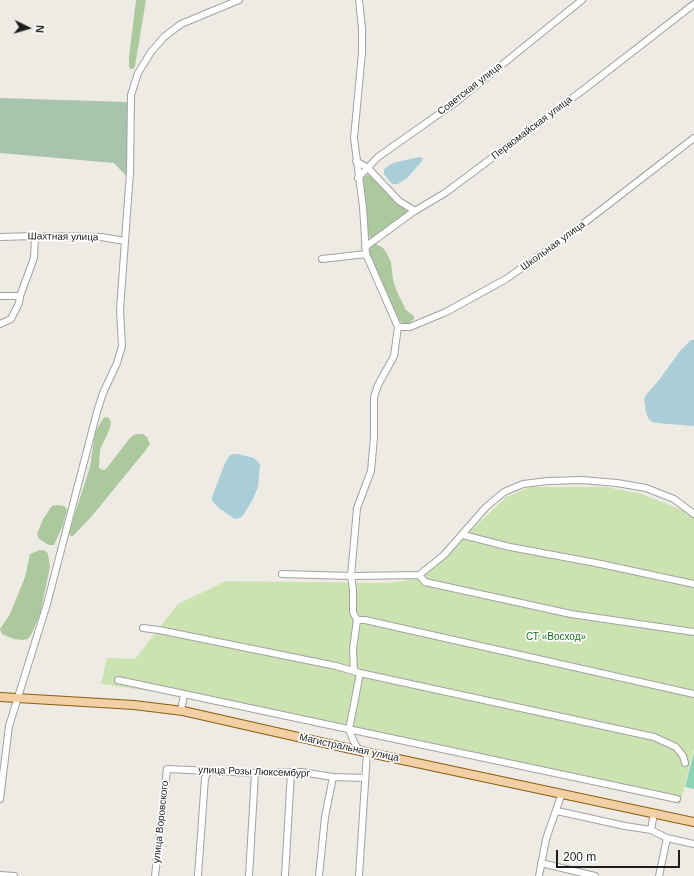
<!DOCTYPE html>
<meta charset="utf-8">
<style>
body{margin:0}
#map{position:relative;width:694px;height:876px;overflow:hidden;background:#eeebe5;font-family:Arial,sans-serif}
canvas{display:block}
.north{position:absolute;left:8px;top:8px;width:40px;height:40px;-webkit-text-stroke:3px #fff;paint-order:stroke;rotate:95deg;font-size:11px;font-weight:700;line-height:16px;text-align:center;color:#1e1e1e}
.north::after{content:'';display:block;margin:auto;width:14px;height:18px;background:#1e1e1e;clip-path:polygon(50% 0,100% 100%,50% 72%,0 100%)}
.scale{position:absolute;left:556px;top:850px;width:124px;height:18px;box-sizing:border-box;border:2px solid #1e1e1e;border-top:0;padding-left:5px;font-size:12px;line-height:14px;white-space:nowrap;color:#1e1e1e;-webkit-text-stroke:3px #fff;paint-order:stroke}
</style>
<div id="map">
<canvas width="694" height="876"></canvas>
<div class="north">N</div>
<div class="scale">200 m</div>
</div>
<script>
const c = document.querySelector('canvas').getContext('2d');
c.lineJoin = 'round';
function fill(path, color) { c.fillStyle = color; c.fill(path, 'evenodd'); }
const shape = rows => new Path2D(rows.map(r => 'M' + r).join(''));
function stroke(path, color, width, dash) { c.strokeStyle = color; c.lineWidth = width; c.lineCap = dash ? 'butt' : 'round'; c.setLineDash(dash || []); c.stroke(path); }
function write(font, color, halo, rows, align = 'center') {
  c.font = font + ' Arial,sans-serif'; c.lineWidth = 3.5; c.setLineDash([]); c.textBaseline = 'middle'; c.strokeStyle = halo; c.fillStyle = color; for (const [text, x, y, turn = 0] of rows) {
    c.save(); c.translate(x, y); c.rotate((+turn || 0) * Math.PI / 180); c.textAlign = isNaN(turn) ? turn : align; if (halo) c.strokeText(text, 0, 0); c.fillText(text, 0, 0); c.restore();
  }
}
fill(shape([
 [530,487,606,487,642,494,694,515,694,748,680,804,179,695,101,684,107,658,135,659,178,604,226,581,389,583,421,578,506,497]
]), '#cae3b0');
fill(shape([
 [136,0,146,0,135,66,133,69,131,69,129,67,129,57],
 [367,175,373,176,376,178,399,205,407,211,407,213,372,238,370,238,368,232,366,203,363,184,364,177],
 [376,244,383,248,386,252,391,262,393,280,397,292,406,310,414,316,414,319,410,323,403,324,399,320,375,271,369,251,372,245],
 [105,417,109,418,111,422,110,428,100,450,99,467,100,469,103,470,106,469,130,438,134,435,138,434,143,434,147,437,150,444,145,451,92,516,73,536,71,536,69,534,70,529,90,467,95,433,102,420],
 [57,505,64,506,67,509,63,525,54,545,49,545,39,539,37,534,43,519,52,506],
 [40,550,46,551,48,554,50,567,40,614,32,633,28,639,23,640,14,639,2,634,0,629,10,614,25,577,30,554]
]), '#acc99e');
fill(shape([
 [0,98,126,102,130,104,127,177,114,163,0,153]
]), '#a8c4ac');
fill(shape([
 [694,752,694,789,685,787]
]), '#8ad5b7');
fill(shape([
 [419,157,423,158,422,161,408,177,398,184,392,184,384,174,384,169,393,163],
 [691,340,694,340,694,426,656,423,652,422,648,418,646,412,644,399,646,395,659,380,680,351],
 [233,454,238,454,254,458,260,464,258,487,253,499,244,514,240,518,235,519,220,509,212,501,212,497,225,463,229,456]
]), '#aaced7');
const minor = shape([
 [356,161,368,168,399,201,415,211],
 [358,178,378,157,456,102,582,0],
 [0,237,35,236,101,237,125,241],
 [365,247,413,212,445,193,587,87,694,4],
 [322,259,366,254],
 [0,296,20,296],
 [0,324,11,319,19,303,20,296,34,258,35,236],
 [398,327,410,327,446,312,506,279,570,234,694,138],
 [463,535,510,547,596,563,694,584],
 [282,574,351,576,419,575,444,555,486,507,504,492,523,484,548,481,582,480,617,483,646,488,674,499,694,514],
 [419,575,425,582,571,614,694,632],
 [357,620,365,620,694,694],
 [143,628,159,630,336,666,360,673,654,737,676,747,683,756,685,763],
 [354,671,353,649,357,620,353,612,353,589,351,576,357,508,371,471,374,437,374,397,378,385,394,356,398,327,366,254,363,207,354,138,362,53,362,28,359,0],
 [118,680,677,799],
 [181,711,184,695],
 [359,750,354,742,349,730,360,673],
 [0,799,9,726,47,604,97,412,103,393,117,363,122,346,120,310,130,172,131,95,138,73,151,52,164,37,181,24,239,0],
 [557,811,625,826,651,830,667,838,694,844],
 [651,830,654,813],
 [541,863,595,876],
 [0,875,14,876],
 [155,876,167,769,255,773,301,772,333,777,365,778],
 [198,876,205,778,209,770],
 [249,876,255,773],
 [285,876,291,772],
 [319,876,325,817,333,777],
 [359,876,367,752],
 [539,876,546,839,562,793],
 [659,876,667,838]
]);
const major = shape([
 [0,697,134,705,183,711,351,749,694,822]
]);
stroke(minor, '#a2a2a2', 8);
stroke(major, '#895d0f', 10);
stroke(minor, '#fff', 6);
stroke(major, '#f2cfa5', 8);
write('10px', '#1e1e1e', '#fff', [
 ["Советская улица",470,89,-38],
 ["Первомайская улица",532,128,-37],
 ["Шахтная улица",63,237,1],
 ["Школьная улица",553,246,-36],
 ["Магистральная улица",349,748,12],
 ["улица Розы Люксембург",254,772,2],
 ["улица Воровского",161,822,-84]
]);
write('10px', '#16721c', '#fff', [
 ["СТ «Восход»",556,637]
]);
</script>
